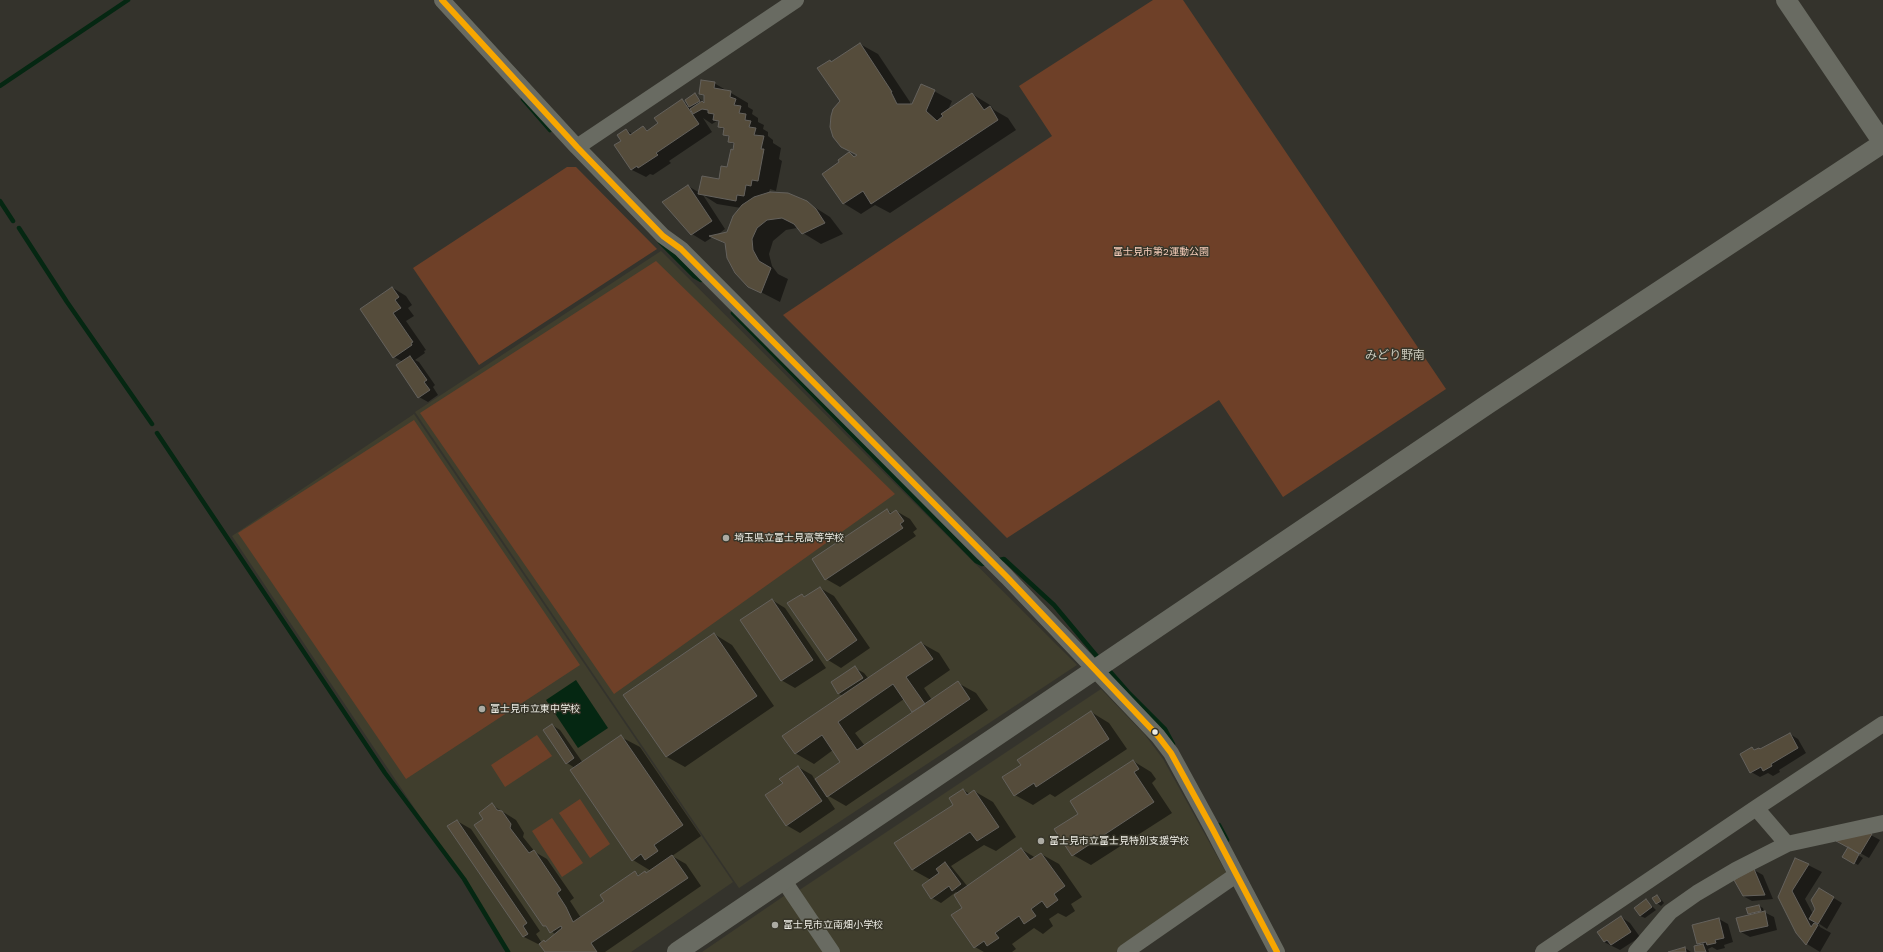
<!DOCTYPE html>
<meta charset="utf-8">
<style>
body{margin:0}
canvas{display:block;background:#34332c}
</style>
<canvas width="1883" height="952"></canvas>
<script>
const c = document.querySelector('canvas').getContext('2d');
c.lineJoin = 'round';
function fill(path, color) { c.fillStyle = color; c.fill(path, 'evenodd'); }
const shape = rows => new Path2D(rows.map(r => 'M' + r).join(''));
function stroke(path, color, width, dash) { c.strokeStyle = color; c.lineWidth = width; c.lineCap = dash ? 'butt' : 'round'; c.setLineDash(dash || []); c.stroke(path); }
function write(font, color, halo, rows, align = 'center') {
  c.font = font + ' "Work Sans","Noto Sans JP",sans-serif'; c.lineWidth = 3; c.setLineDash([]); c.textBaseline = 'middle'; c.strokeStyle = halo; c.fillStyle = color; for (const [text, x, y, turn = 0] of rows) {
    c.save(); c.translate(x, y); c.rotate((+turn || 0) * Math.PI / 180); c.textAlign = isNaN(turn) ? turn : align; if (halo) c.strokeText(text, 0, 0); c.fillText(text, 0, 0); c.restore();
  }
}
fill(shape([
 [661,251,1077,665,739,888,415,412],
 [414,414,733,882,631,952,511,952,232,536],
 [1101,689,1145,735,1163,759,1228,876,1116,952,839,952,798,891],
 [784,896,790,897,827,952,702,952]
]), '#403e2d');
fill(shape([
 [1153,0,1183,0,1446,389,1283,497,1219,400,1007,538,783,315,1052,136,1019,86],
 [567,167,576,167,657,249,479,365,413,268],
 [656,261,895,494,614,694,420,413],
 [414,420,580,665,406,779,238,533],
 [537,735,552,756,505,787,491,765],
 [580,799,610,844,590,858,559,813],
 [552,818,583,863,562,877,532,831]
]), '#6e4028');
fill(shape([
 [576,680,608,728,578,748,546,700]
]), '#052712');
fill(shape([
 [860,44,878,54,910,102,910,105,934,91,952,101,948,110,972,94,990,105,994,110,1008,118,1016,130,890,213,875,205,861,214,843,203,841,163,849,154,855,157,858,156,842,146,841,101,830,61,832,62],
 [714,83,748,103,748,107,753,110,752,114,758,118,758,122,764,125,763,129,768,132,768,136,773,140,773,143,781,148,779,159,782,161,776,191,770,189,769,193,800,198,830,217,843,234,821,244,803,233,797,228,786,230,773,241,769,254,772,266,778,274,788,279,780,302,749,286,727,245,713,237,705,242,692,234,688,186,700,193,719,180,728,169,733,151,735,145,729,142,730,138,724,134,724,130,719,127,720,123,717,121,712,124,703,118,712,132,669,161,671,163,653,175,650,174,646,177,632,170,616,146,623,141,626,130,633,134,643,127,649,131,659,124,682,101,688,104,695,95,705,103,705,96,700,93],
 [703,195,717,204,741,208,729,227,727,233,716,236,725,229],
 [393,288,406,296,412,305,408,308,414,316,406,321,426,350,424,351,425,353,415,360,419,362,435,385,433,387,438,395,428,402,419,397,403,362,394,357],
 [887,510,893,514,896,511,910,519,917,529,913,532,916,536,840,587,826,579],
 [820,588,834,596,870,648,841,668,828,660,802,595,806,597],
 [772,600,785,608,826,668,795,688,781,680],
 [714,634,732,645,774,706,685,767,667,757,625,695],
 [921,643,939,653,950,670,924,688,932,700,958,683,976,693,988,710,846,806,825,794,835,809,800,833,786,825,798,767,812,775,815,780,842,762,833,750,814,764,795,753,843,696,839,694,832,683,855,668,864,673,868,678],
 [904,699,913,713,865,746,855,733],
 [1091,712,1109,723,1127,749,1055,797,1050,794,1033,805,1015,795,1022,765],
 [552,725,560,730,583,763,621,737,640,747,701,836,672,856,686,864,701,886,605,952,546,952,540,943,538,944,524,937,449,826,457,821,471,829,540,931,536,934,542,943,546,943,556,935,544,925,484,820,492,805,516,820,524,833,523,837,535,852,547,859,574,898,570,901,581,918,606,901,635,872,640,876,651,871,633,860,575,768,567,763],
 [1790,734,1798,739,1806,753,1779,770,1780,772,1773,776,1768,773,1760,777,1751,772,1752,748,1756,750,1761,750],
 [1133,761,1151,772,1156,779,1152,783,1172,813,1091,865,1073,855,1079,814],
 [963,790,970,794,974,791,993,802,1016,837,996,851,984,845,951,866,968,887,1021,849,1036,858,1041,854,1059,864,1082,897,1071,904,1075,911,1066,917,1058,913,1049,919,1053,926,1043,934,1034,928,1012,944,1016,949,1012,952,984,952,975,947,958,893,956,892,941,903,932,898,931,880,913,870],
 [1869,834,1880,840,1869,858,1839,841],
 [1848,849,1863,858,1858,865,1844,857],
 [1796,859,1822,872,1805,899,1813,914,1816,909,1819,889,1842,903,1827,929,1818,923,1820,927,1831,933,1820,952,1807,944,1797,932,1779,897],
 [1754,870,1763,875,1773,899,1752,901,1743,896],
 [1657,896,1661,899,1664,903,1661,906,1657,903],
 [1646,900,1656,910,1645,918,1640,916],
 [1759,906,1763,908,1764,912,1774,917,1777,930,1750,937,1741,932,1751,915,1748,913],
 [1621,917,1630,923,1640,937,1620,950,1604,942],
 [1719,919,1728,924,1733,942,1724,945,1725,948,1717,950,1712,947,1708,949,1709,952,1696,952,1701,945,1698,944],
 [1685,948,1691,952,1672,952]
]), '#0007');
stroke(shape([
 [0,86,128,0],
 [523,99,550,130],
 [0,201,13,221],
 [19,228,67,302,152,424],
 [660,242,694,276,701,280],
 [733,313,976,561,982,564,988,563],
 [157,433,385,773,464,879,508,952],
 [995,561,1004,559,1054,605,1100,660],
 [1106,667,1128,692,1165,729,1173,744],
 [1219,825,1227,840]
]), '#052712', 4.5);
const building = shape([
 [860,43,892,92,891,92,897,104,912,104,921,84,935,90,926,111,937,121,943,116,941,114,972,93,984,110,990,106,998,120,871,204,863,191,843,204,822,174,839,162,838,160,849,152,854,157,857,155,841,147,833,137,830,127,831,116,833,109,840,101,817,68,830,60,831,62,860,43],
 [701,80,715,82,714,88,731,91,730,97,736,99,734,105,741,106,739,113,746,114,745,120,751,121,749,127,756,128,754,135,764,136,761,149,764,149,758,181,752,180,751,186,746,185,744,196,737,195,736,201,698,194,702,176,719,179,721,166,727,167,731,149,733,150,734,143,728,142,729,136,723,135,724,128,718,127,719,121,713,120,714,114,708,113,708,110,702,109,693,114,690,109,702,101,704,103,704,95,699,94,701,80],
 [695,93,700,101,689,107,685,100,695,93],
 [682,99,699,124,656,153,658,155,638,168,637,166,631,170,614,145,621,141,617,135,626,129,630,135,643,126,647,131,658,123,654,118,682,99],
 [688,185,712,221,691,235,662,202,688,185],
 [770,192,788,193,807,201,816,209,825,223,802,234,794,224,782,218,767,220,757,228,752,239,753,250,759,261,771,268,761,293,748,287,735,273,727,258,725,243,709,236,727,232,733,216,742,205,754,197,770,192],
 [392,287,399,297,395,300,401,308,393,313,413,342,411,343,412,345,393,358,360,309,392,287],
 [410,356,427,380,424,382,430,390,418,398,396,365,410,356],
 [887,509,890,514,896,510,904,521,900,524,903,528,825,580,812,559,887,509],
 [820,587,857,640,827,661,787,603,802,594,804,597,820,587],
 [772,599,813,660,781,681,740,620,772,599],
 [714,633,757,696,666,757,623,695,714,633],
 [921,642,933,659,906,677,925,704,912,712,893,684,838,722,857,750,958,681,970,699,827,797,815,779,840,762,822,735,795,754,782,736,921,642],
 [855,666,863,678,838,694,831,682,855,666],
 [1091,711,1109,739,1036,787,1034,783,1014,796,1002,777,1021,765,1017,760,1091,711],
 [552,724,574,758,566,764,543,730,552,724],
 [1790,733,1798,748,1771,764,1772,766,1763,771,1761,767,1750,773,1740,754,1752,747,1754,750,1759,748,1760,749,1790,733],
 [621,735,683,825,654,845,658,851,645,860,641,854,632,861,570,770,621,735],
 [1133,760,1139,769,1134,772,1154,802,1072,856,1054,829,1078,814,1070,801,1133,760],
 [798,766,822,801,786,826,765,795,783,783,779,779,798,766],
 [963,789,967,795,974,790,999,827,977,841,970,832,912,870,894,843,953,805,949,798,963,789],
 [492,803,497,810,502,811,511,824,510,828,529,853,534,850,561,890,557,893,566,907,573,922,604,901,600,895,635,871,638,876,645,871,646,873,672,855,688,878,591,943,597,952,545,952,539,944,544,940,545,942,562,928,561,926,550,933,546,926,543,926,474,825,483,819,479,813,492,803],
 [457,820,527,923,523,926,528,934,523,937,447,826,457,820],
 [1869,832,1872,834,1860,854,1836,841,1869,832],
 [1848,847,1859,854,1854,864,1842,857,1848,847],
 [1021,848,1030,860,1041,853,1065,886,1054,894,1058,900,1047,908,1042,901,1031,909,1036,916,1024,924,1019,916,995,933,999,938,987,946,984,941,974,948,951,915,962,908,954,895,1021,848],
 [1795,858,1809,864,1792,891,1811,927,1814,923,1818,925,1806,945,1796,933,1778,897,1795,858],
 [945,862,961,884,952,891,949,886,931,899,922,885,939,873,936,869,945,862],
 [1754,869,1765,895,1743,896,1734,880,1754,869],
 [1819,888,1834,897,1818,924,1809,919,1815,909,1811,900,1819,888],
 [1657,895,1661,901,1656,904,1652,898,1657,895],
 [1646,899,1652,907,1640,916,1634,908,1646,899],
 [1759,905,1761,911,1748,914,1746,908,1759,905],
 [1765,911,1768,926,1740,932,1736,918,1765,911],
 [1621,916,1631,932,1611,945,1607,940,1604,942,1597,932,1621,916],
 [1719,918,1724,938,1715,940,1716,943,1707,945,1706,942,1697,944,1692,925,1719,918],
 [1703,944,1706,952,1695,952,1694,946,1703,944],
 [1685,947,1686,952,1668,952,1685,947]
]);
fill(building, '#554c3b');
stroke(building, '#64615c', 1);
stroke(shape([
 [442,0,577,147,663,236,681,249,1007,577,1158,736,1171,753,1212,828,1277,952],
 [577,147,796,0],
 [1756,808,1787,844],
 [784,881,832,952],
 [1125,952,1236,875],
 [1543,952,1756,808,1883,724],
 [1636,952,1670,912,1697,893,1736,870,1787,844,1883,823]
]), '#696b62', 16);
stroke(shape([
 [1786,0,1883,143],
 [677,952,1488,404,1883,143]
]), '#696b62', 20);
stroke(shape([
 [442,0,577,147,663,236,681,249,1007,577,1158,736,1171,753,1212,828,1277,952]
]), '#f7a600', 6);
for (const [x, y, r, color] of [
 [726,538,4,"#acaba3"],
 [482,709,4,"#acaba3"],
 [1155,732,3.5,"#ecebe3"],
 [1041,841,4,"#acaba3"],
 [775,925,4,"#acaba3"]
]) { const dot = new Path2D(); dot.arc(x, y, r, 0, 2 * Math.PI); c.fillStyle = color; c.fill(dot); stroke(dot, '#373529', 1.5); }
write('10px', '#f6cdba', '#373529', [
 ["富士見市第2運動公園",1161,252]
]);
write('10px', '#ecebe3', '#373529', [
 ["埼玉県立富士見高等学校",734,538],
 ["富士見市立東中学校",490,709],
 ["富士見市立富士見特別支援学校",1049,841],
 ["富士見市立南畑小学校",783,925]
], 'left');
write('12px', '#cbc9bb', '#373529', [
 ["みどり野南",1395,355]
]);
</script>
